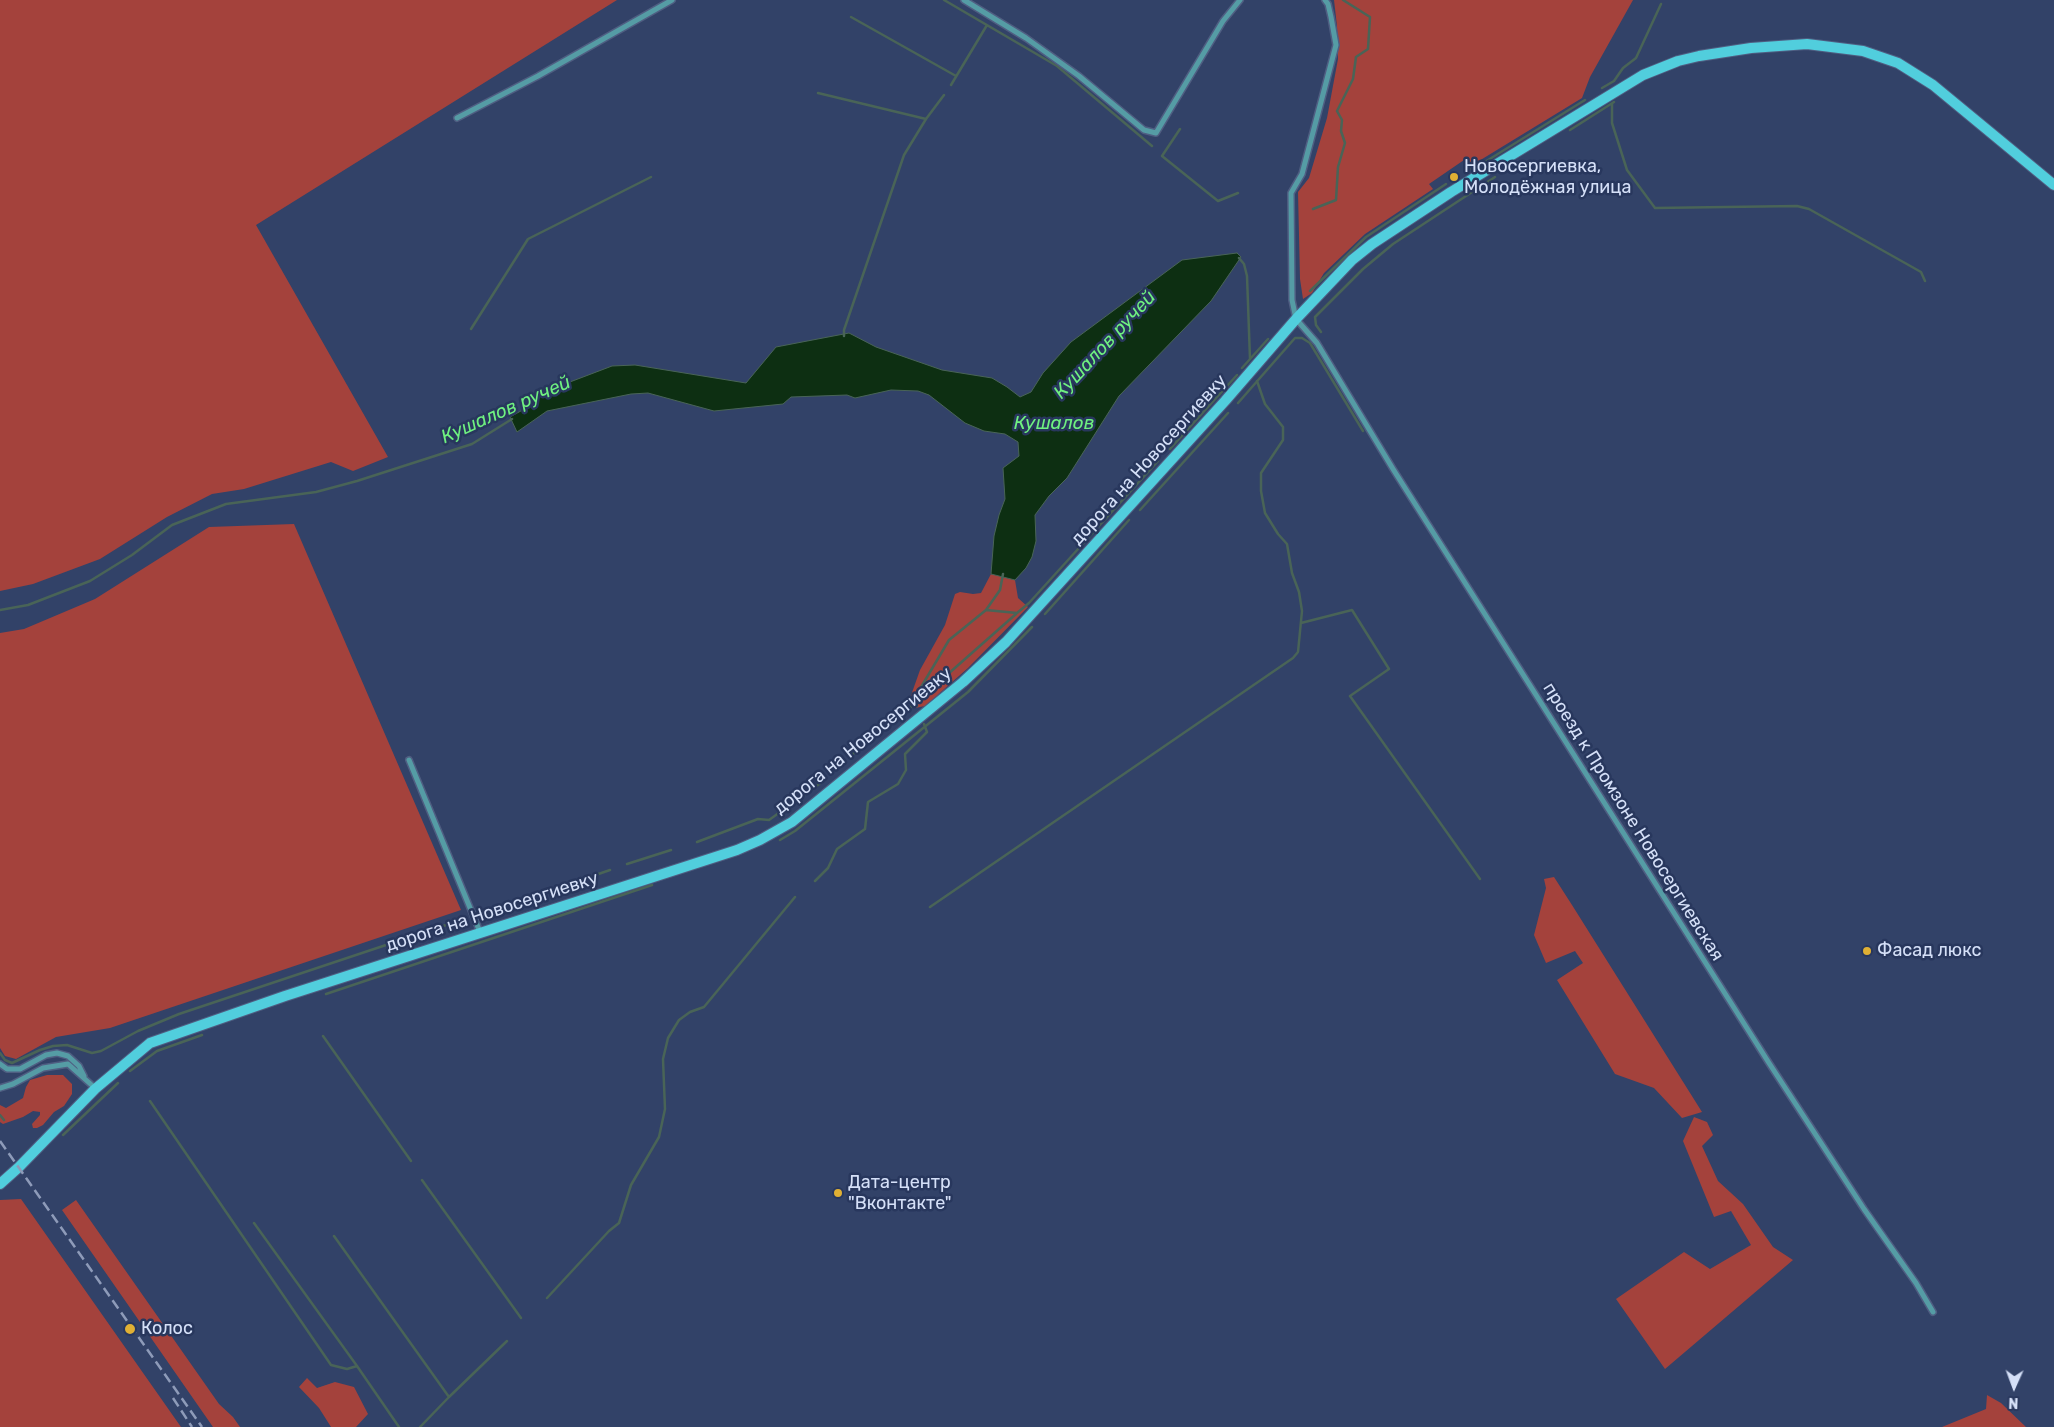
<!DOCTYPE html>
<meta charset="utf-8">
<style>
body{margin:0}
#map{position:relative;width:2054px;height:1427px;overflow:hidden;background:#324268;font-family:Rubik,sans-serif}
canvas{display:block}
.north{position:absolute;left:1989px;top:1362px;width:50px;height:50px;-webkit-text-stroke:4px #28375d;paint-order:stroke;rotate:182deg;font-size:14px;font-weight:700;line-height:20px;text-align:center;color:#d5e0f8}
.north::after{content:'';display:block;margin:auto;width:18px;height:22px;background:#d5e0f8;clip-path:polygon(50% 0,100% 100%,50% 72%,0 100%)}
</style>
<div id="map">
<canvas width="2054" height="1427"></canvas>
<div class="north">N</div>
</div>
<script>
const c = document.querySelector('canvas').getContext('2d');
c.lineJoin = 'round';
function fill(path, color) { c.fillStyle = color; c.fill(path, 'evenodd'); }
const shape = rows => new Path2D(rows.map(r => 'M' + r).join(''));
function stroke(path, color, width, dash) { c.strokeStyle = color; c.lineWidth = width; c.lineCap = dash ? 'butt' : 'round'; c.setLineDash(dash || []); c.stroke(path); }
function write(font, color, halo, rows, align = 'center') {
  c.font = font + ' Rubik,sans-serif'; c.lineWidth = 5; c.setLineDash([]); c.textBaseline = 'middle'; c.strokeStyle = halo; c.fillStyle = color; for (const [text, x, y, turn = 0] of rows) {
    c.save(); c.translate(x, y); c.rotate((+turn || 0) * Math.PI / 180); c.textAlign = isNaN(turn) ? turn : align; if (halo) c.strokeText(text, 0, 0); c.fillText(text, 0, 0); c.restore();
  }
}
fill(shape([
 [0,0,617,0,256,225,388,457,353,471,331,462,244,489,212,494,167,517,100,559,33,584,0,591],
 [1334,0,1633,0,1590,77,1582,98,1474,164,1464,160,1429,184,1433,189,1365,234,1324,273,1312,293,1303,299,1300,279,1298,192,1309,178,1327,118,1338,59,1337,26],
 [294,524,461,910,110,1028,56,1037,16,1059,5,1056,0,1048,0,633,24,629,95,599,209,527],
 [991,574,1015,580,1018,598,1028,607,968,668,925,706,915,708,909,701,920,670,945,625,955,594,960,592,973,594,981,593],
 [1554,877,1572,905,1702,1112,1682,1118,1654,1088,1615,1074,1557,980,1583,963,1575,951,1546,963,1534,935,1546,888,1544,879],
 [47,1075,63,1075,72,1084,72,1094,64,1106,54,1112,43,1125,37,1128,33,1128,32,1124,40,1115,40,1112,33,1111,23,1117,3,1124,0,1122,0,1105,6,1108,23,1098,26,1087,30,1080],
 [1694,1117,1707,1122,1713,1135,1702,1146,1718,1181,1743,1204,1773,1247,1793,1260,1665,1369,1616,1299,1684,1252,1710,1269,1751,1245,1731,1211,1714,1217,1683,1141],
 [21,1199,181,1427,0,1427,0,1200],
 [76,1200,219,1404,233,1417,240,1427,213,1427,62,1210],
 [307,1378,317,1388,335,1382,354,1387,368,1414,356,1427,331,1427,319,1408,299,1387],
 [1987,1395,2001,1403,2026,1427,1942,1427,1986,1409]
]), '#a4423c');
const water = shape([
 [1237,253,1241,257,1211,301,1119,396,1067,478,1049,496,1035,515,1036,541,1032,557,1026,568,1015,580,991,574,994,536,999,515,1005,499,1003,468,1019,456,1018,442,1005,434,984,431,965,423,929,395,918,391,891,390,855,398,847,395,791,397,783,404,714,411,648,393,631,394,547,411,517,432,510,417,528,407,533,396,612,366,635,365,746,383,776,347,849,333,876,347,942,370,992,378,1007,387,1020,397,1031,392,1043,373,1071,342,1182,260,1237,253]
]);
fill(water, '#0d2f12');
stroke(water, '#496457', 1);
stroke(shape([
 [944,0,1057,66,1152,146],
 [851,17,956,76],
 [951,85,987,25],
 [1602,88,1614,81,1623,68,1636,58,1661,4],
 [818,93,926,119],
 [1612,104,1612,123,1627,170,1655,208,1797,206,1809,209,1921,272,1925,281],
 [1180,129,1162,156,1218,201,1238,193],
 [1570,130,1614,102],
 [1470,168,1480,165,1585,100],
 [1313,209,1336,200,1338,167,1345,143,1341,131,1342,120,1337,111,1353,79,1356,57,1368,49,1370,17,1343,0],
 [1239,258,1244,264,1247,276,1250,359],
 [1310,291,1366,237,1446,184],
 [471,329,528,239,651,177],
 [1321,332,1316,325,1315,317,1363,269,1393,244,1495,177],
 [844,336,844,330,904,155,926,119,944,95],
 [1242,368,1268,339],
 [1238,403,1295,338,1302,338,1310,343,1363,431],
 [1170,449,1237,375],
 [1140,510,1228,413],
 [0,610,28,605,90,581,132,555,172,525,226,504,316,492,357,481,472,444,512,419],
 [986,610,1017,613,1029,603,1158,461],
 [1045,614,1129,520],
 [1301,623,1352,610,1389,669,1350,696,1480,879],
 [917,706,917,694,949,640,986,610,1000,590,1003,574],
 [905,712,1016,614],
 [853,754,894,721],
 [780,840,795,831,968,692,1032,627],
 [697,842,758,819,769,820,822,782],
 [627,864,671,850],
 [815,881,828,868,837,849,865,829,868,802,898,784,906,770,905,754,927,732,924,724],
 [558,888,610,870],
 [930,907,1293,658,1298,652,1302,611,1299,592,1292,573,1287,544,1278,534,1265,513,1261,491,1261,473,1283,440,1283,427,1265,404,1257,381],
 [326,994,652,885],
 [323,1036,411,1161],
 [0,1053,5,1060,12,1063,40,1050,53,1046,67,1045,92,1053,101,1051,138,1031,179,1014,464,919],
 [130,1071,157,1051,202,1035],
 [150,1101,331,1365,347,1369,357,1366,399,1427],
 [0,1115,4,1120],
 [63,1135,118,1083],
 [422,1180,521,1318],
 [254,1223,357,1366],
 [334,1236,449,1397],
 [547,1298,609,1231,619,1223,631,1185,659,1137,665,1109,663,1059,668,1038,679,1020,690,1012,704,1007,795,897],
 [420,1427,449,1397,507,1341]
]), '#496457', 2.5);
const street = shape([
 [964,0,1026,38,1079,76,1144,130,1156,133,1223,21,1240,0],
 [1325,0,1328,4,1331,17,1336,45,1302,174,1291,193,1292,300,1296,319,1317,343,1393,469,1769,1063,1864,1209,1916,1283,1933,1312],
 [457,118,538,76,672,0],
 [409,760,480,932],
 [0,1064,7,1069,20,1069,46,1055,57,1053,68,1056,79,1066,84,1076],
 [0,1088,13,1084,43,1068,68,1064,95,1088]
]);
const secondary = shape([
 [0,1184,19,1167,95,1089,150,1043,285,996,737,850,760,840,792,822,963,682,1006,642,1225,401,1296,319,1352,260,1372,244,1451,192,1643,75,1678,61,1699,56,1751,48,1807,44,1863,51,1898,63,1933,85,2054,185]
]);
stroke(street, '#4f5e82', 8);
stroke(secondary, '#4f5e82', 12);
stroke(street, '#559ca5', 5);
stroke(secondary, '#51cedd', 10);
stroke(shape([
 [0,1141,202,1427],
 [173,1398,192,1427]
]), '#8e9bb9', 2.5, [10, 5]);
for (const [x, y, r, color] of [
 [1454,177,5,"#e0b034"],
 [1867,951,5,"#e0b034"],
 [838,1193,5,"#e0b034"],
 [130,1329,6,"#e0b034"]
]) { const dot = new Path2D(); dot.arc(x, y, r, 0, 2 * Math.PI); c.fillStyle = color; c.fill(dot); stroke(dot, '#28375d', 2); }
write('18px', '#d5e0f8', '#28375d', [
 ["Новосергиевка,",1464,167],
 ["Молодёжная улица",1464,188],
 ["Фасад люкс",1877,951],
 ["Дата-центр",848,1183],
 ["\"Вконтакте\"",848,1204],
 ["Колос",141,1329]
], 'left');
write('18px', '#d5e0f8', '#28375d', [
 ["дорога на Новосергиевку",1149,460,-48],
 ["дорога на Новосергиевку",863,741,-39],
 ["проезд к Промзоне Новосергиевская",1633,822,58],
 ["дорога на Новосергиевку",492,912,-18]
]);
write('italic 19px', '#6ff180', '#28375d', [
 ["Кушалов ручей",1105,345,-47],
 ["Кушалов ручей",506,410,-24],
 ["Кушалов",1054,424]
]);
</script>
